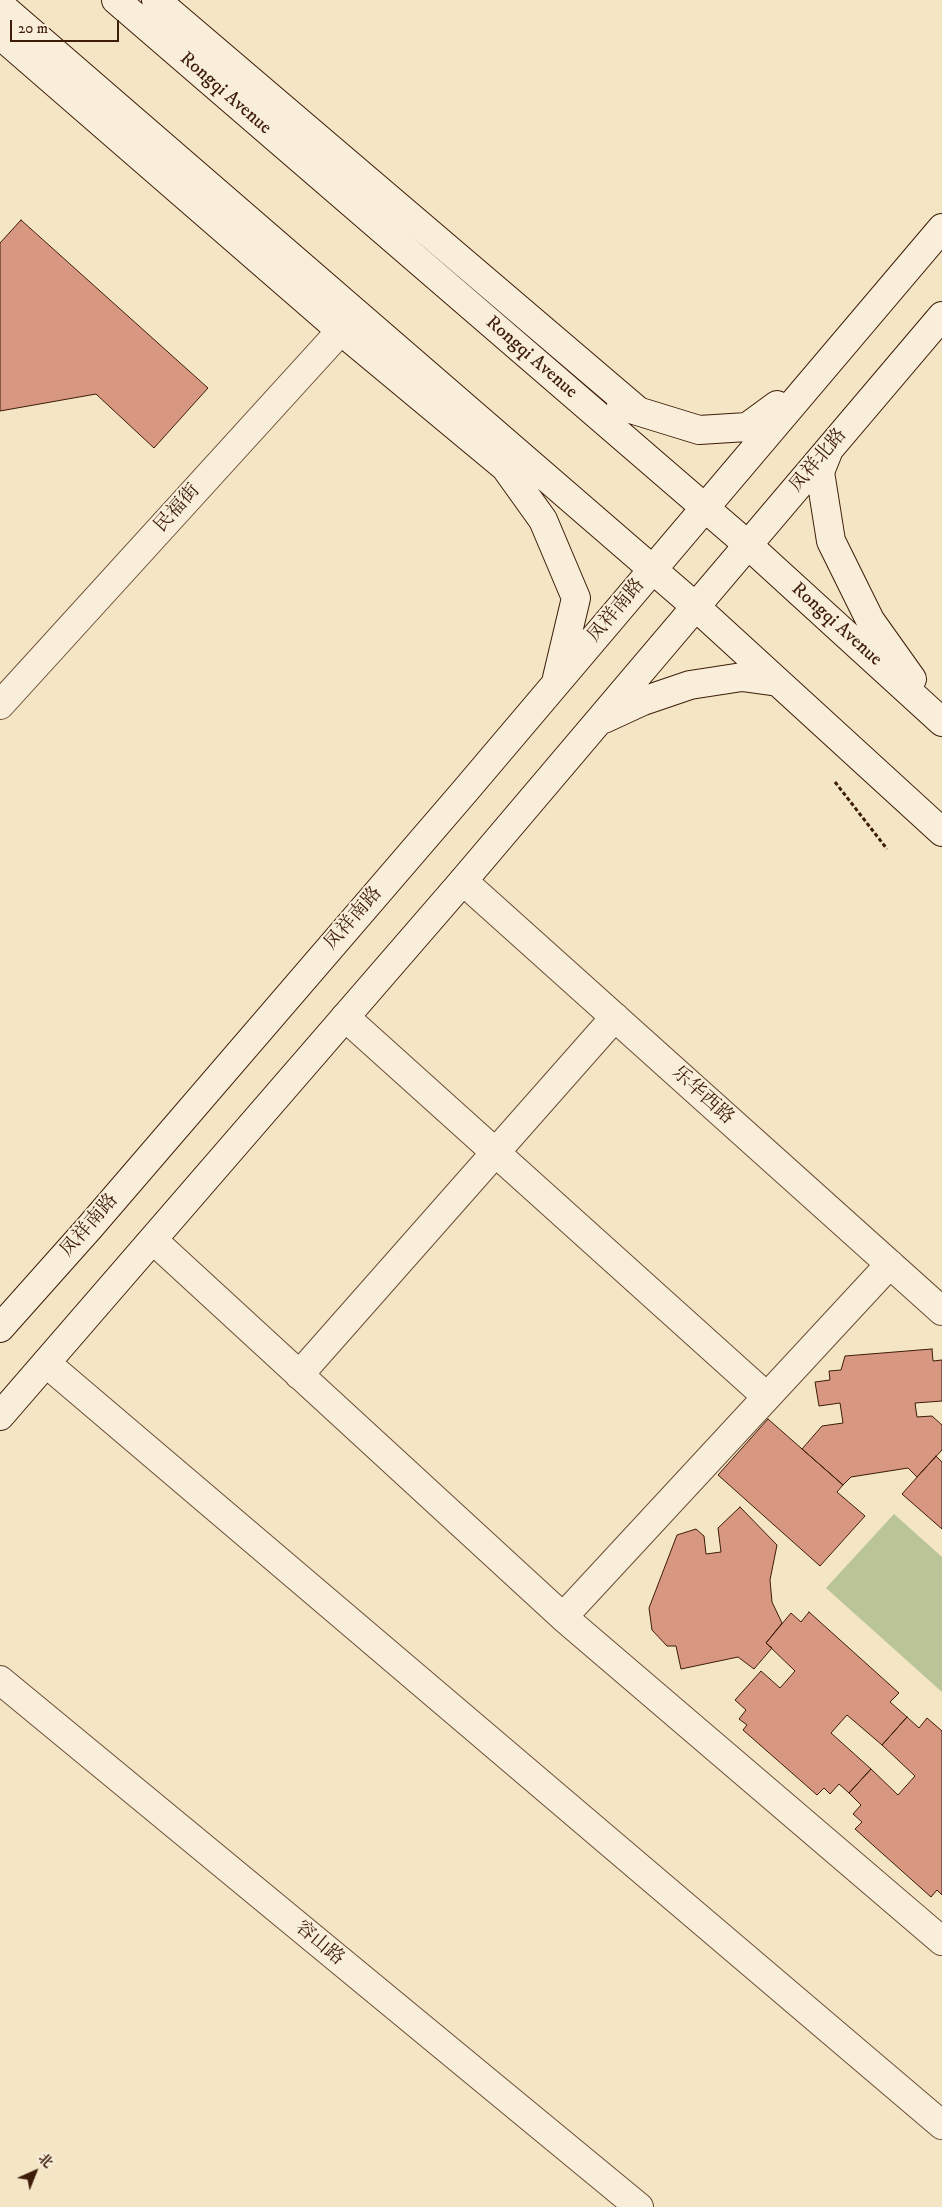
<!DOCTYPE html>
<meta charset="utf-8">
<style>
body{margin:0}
#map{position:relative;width:942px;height:2207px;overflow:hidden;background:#f4e5c4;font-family:"IM FELL DW Pica","Noto Serif SC",serif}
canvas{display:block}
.north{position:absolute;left:10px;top:2147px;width:50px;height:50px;-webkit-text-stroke:4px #f8eed9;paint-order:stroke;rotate:44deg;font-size:14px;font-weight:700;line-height:20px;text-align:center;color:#3d1c08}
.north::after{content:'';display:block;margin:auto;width:18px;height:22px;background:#3d1c08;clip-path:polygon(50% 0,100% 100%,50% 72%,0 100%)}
.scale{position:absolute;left:10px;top:20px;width:109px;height:22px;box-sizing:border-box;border:2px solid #3d1c08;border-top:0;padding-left:6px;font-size:15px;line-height:18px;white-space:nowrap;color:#3d1c08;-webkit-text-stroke:4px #f8eed9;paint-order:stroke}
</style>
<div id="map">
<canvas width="942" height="2207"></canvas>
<div class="north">北</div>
<div class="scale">20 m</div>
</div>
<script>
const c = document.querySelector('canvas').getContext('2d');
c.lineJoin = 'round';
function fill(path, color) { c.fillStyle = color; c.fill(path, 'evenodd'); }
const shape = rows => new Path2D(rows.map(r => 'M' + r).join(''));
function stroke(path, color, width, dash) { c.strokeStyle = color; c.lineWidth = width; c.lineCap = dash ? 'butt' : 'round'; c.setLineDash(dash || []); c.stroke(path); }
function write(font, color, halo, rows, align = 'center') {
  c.font = font + ' "IM FELL DW Pica","Noto Serif SC",serif'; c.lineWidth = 4; c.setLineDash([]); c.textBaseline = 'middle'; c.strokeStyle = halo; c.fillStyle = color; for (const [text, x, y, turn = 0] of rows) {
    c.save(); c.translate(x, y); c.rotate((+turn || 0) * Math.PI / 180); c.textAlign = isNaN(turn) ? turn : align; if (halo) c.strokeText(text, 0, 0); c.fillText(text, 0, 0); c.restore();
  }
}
fill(shape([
 [894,1514,942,1557,942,1692,826,1588]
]), '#b9c596');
const building = shape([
 [21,220,208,388,154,448,96,394,0,411,0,243,21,220],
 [932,1349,933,1361,942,1360,942,1401,915,1403,917,1417,932,1416,942,1425,942,1450,917,1477,908,1468,851,1477,843,1485,802,1449,822,1426,843,1423,840,1403,819,1406,815,1382,830,1380,829,1371,841,1370,845,1356,932,1349],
 [768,1419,843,1485,837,1492,865,1516,820,1566,718,1475,768,1419],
 [936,1456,942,1462,942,1529,902,1494,936,1456],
 [740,1507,777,1545,770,1580,772,1602,782,1623,766,1643,772,1648,754,1669,738,1657,681,1669,676,1646,667,1646,652,1630,649,1608,677,1535,696,1529,704,1536,706,1554,721,1552,718,1528,740,1507],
 [809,1612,899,1693,890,1702,907,1717,882,1745,847,1715,831,1733,871,1769,849,1793,839,1784,830,1794,824,1788,817,1795,743,1730,747,1725,739,1719,746,1710,735,1700,761,1671,780,1688,795,1671,766,1643,791,1613,801,1622,809,1612],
 [907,1717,919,1728,927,1718,942,1731,942,1895,937,1890,931,1897,855,1829,862,1822,853,1814,861,1805,849,1793,871,1769,898,1795,915,1776,882,1745,907,1717]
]);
fill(building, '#d79781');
stroke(building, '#3d1c08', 1);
const street = shape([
 [0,705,356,314],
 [463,881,942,1311],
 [345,1017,767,1397],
 [153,1240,563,1617],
 [890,1264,563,1617,942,1941],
 [46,1363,942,2125],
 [299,1375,615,1017],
 [0,1680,639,2207]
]);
const secondary = shape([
 [116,0,748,545,942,722],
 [156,0,638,411],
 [0,5,696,607,942,832],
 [0,35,341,331,506,468],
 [621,406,699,430,747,427,777,405],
 [828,452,820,472,831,541,870,620,912,679],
 [495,453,543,520,576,598,557,678],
 [604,719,643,701,690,685,742,677,778,682],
 [0,1328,90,1227,465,791,942,228],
 [0,1416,463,881,942,316]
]);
stroke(street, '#6b4e37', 30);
stroke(secondary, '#3d1c08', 30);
stroke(shape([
 [835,782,887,849]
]), '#3d1c08', 3, [4, 2.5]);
stroke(street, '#f8eed9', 28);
stroke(secondary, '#f8eed9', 28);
write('19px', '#3d1c08', '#f8eed9', [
 ["Rongqi Avenue",225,94,41],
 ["Rongqi Avenue",531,358,41],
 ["凤祥北路",819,461,-50],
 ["民福街",178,509,-48],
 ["凤祥南路",617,611,-50],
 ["Rongqi Avenue",836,625,42],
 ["凤祥南路",354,919,-49],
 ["乐华西路",702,1096,42],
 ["凤祥南路",90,1226,-49],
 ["容山路",319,1944,40]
]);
</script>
